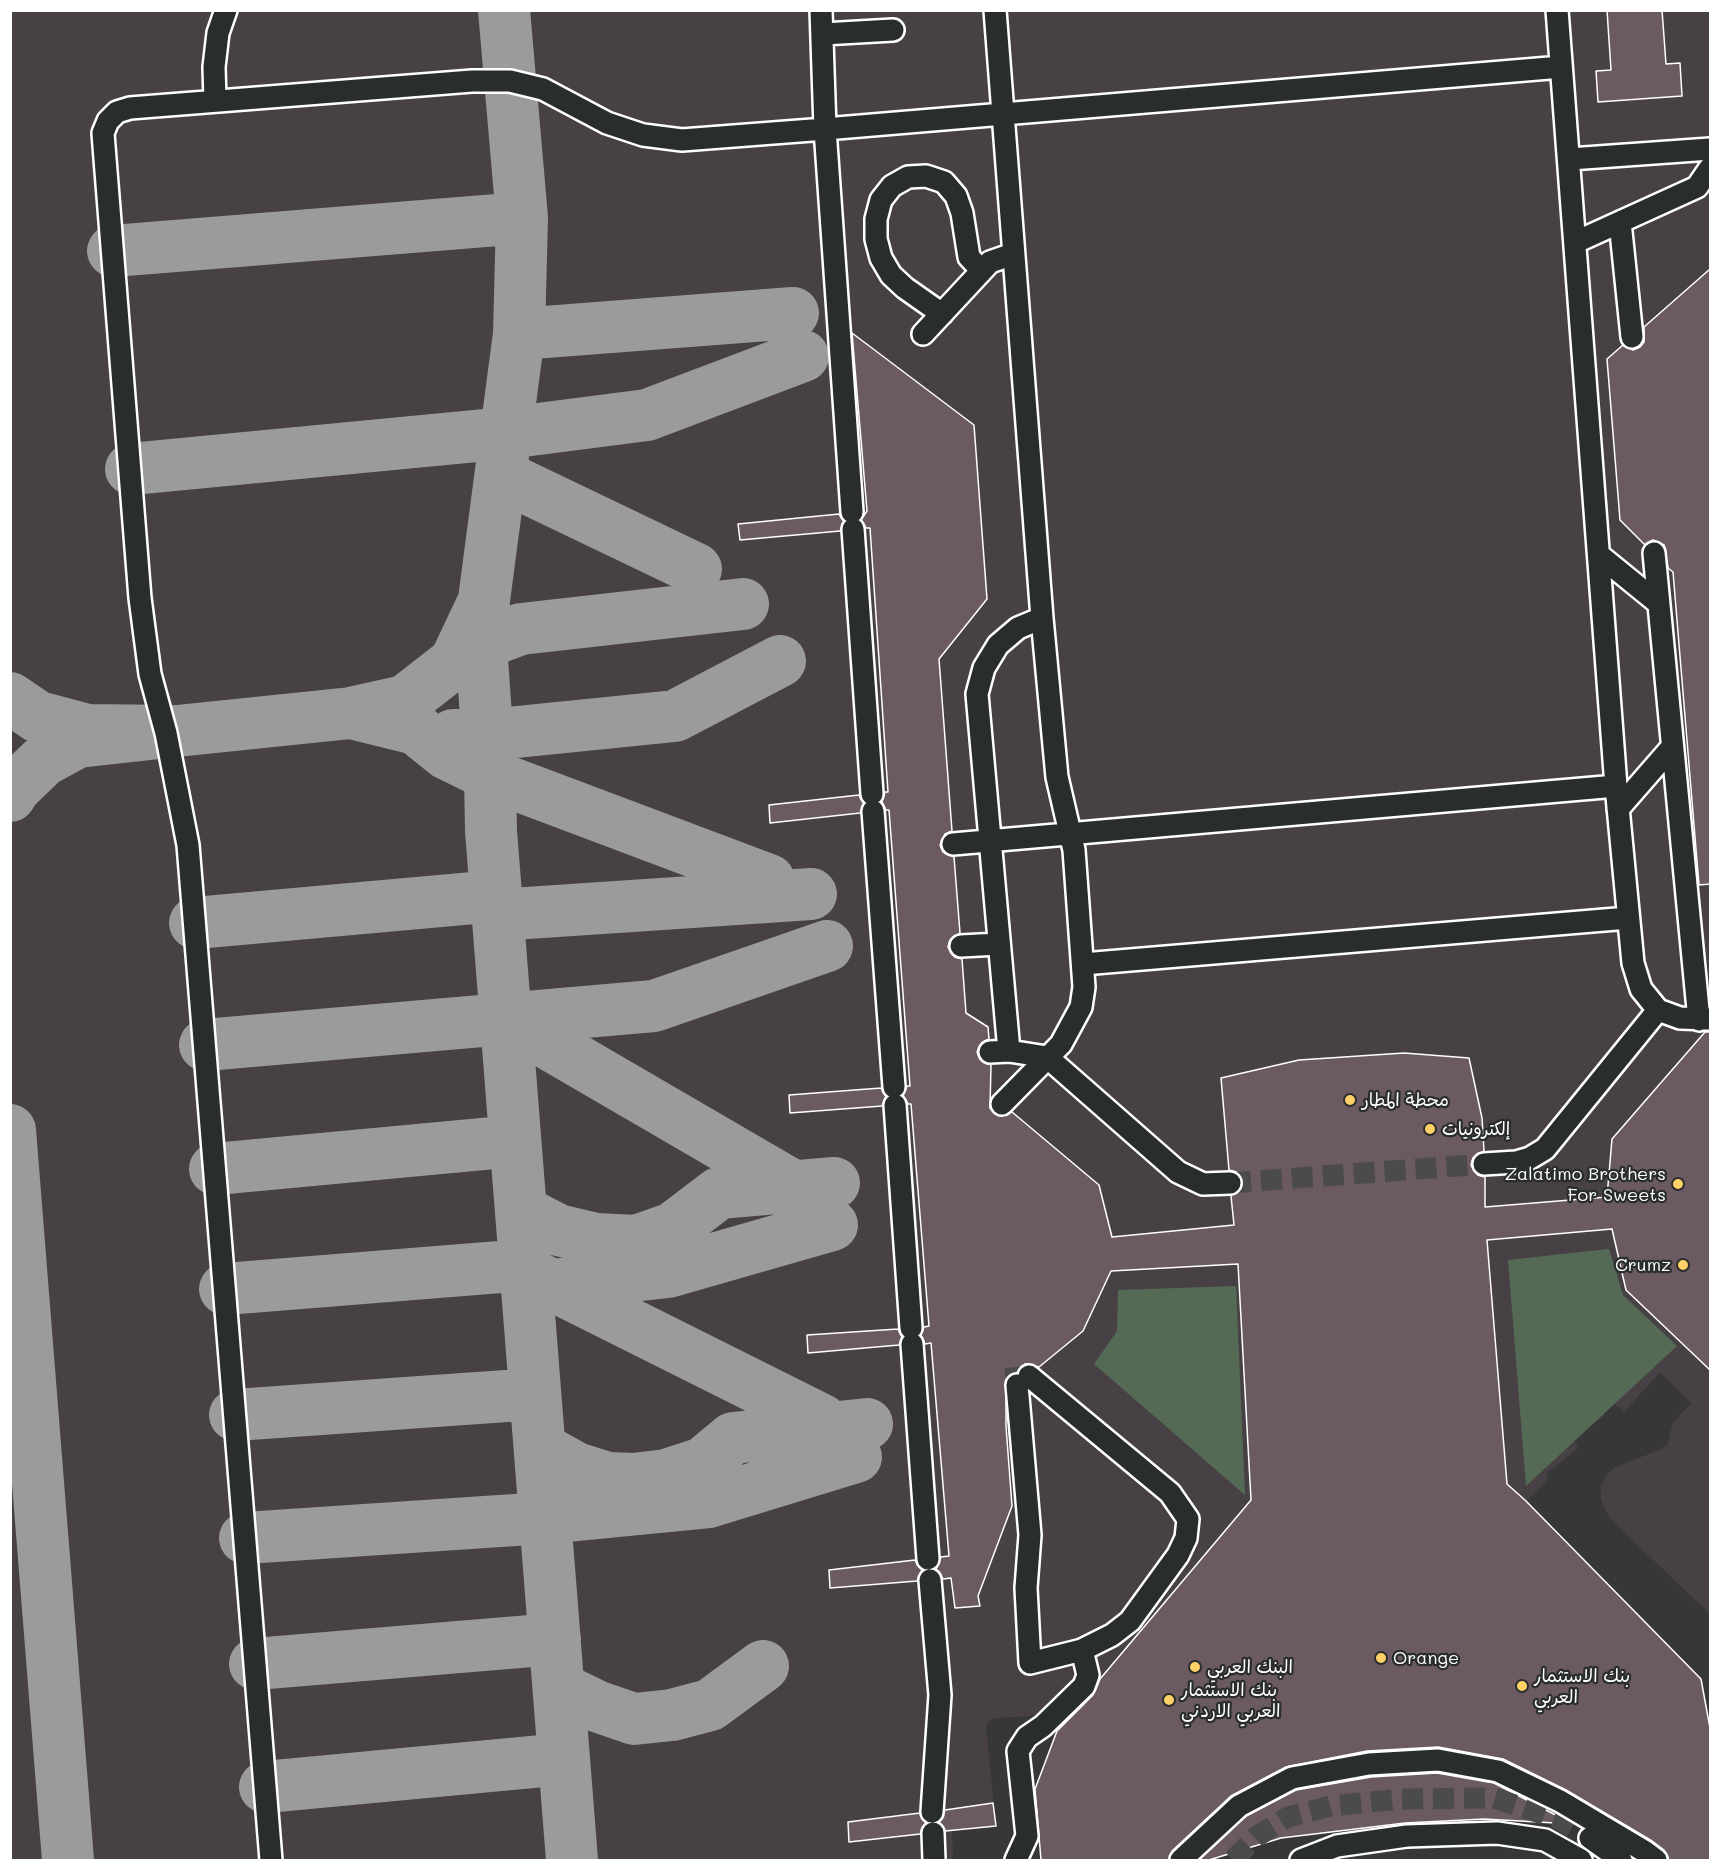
<!DOCTYPE html>
<meta charset="utf-8">
<style>
body{margin:0}
#map{position:relative;width:1721px;height:1871px;overflow:hidden;background:#373638;font-family:Mali,sans-serif}
canvas{display:block}
.frame{position:absolute;inset:0;border:12px solid #fff;pointer-events:none}
</style>
<div id="map">
<canvas width="1721" height="1871"></canvas>
<div class="frame"></div>
</div>
<script>
const c = document.querySelector('canvas').getContext('2d');
c.lineJoin = 'round';
function fill(path, color) { c.fillStyle = color; c.fill(path, 'evenodd'); }
const shape = rows => new Path2D(rows.map(r => 'M' + r).join(''));
function stroke(path, color, width, dash) { c.strokeStyle = color; c.lineWidth = width; c.lineCap = dash ? 'butt' : 'round'; c.setLineDash(dash || []); c.stroke(path); }
function write(font, color, halo, rows, align = 'center') {
  c.font = font + ' Mali,"Playpen Sans Arabic",sans-serif'; c.lineWidth = 4.5; c.setLineDash([]); c.textBaseline = 'middle'; c.strokeStyle = halo; c.fillStyle = color; for (const [text, x, y, turn = 0] of rows) {
    c.save(); c.translate(x, y); c.rotate((+turn || 0) * Math.PI / 180); c.textAlign = isNaN(turn) ? turn : align; if (halo) c.strokeText(text, 0, 0); c.fillText(text, 0, 0); c.restore();
  }
}
fill(shape([
 [11,11,1710,11,1710,1614,1609,1518,1601,1499,1601,1486,1606,1475,1614,1468,1661,1449,1668,1444,1672,1424,1691,1403,1660,1372,1624,1412,1610,1400,1603,1407,1604,1416,1574,1439,1578,1448,1547,1473,1547,1481,1526,1501,1701,1679,1710,1728,1710,1860,1630,1860,1581,1824,1484,1819,1281,1838,1209,1860,1041,1860,1035,1789,1057,1730,1050,1715,994,1718,986,1725,996,1826,952,1830,953,1860,11,1860]
]), '#474145');
fill(shape([
 [1609,1249,1623,1295,1677,1346,1526,1486,1508,1260],
 [1236,1286,1245,1495,1094,1364,1117,1331,1118,1290]
]), '#556a54');
stroke(shape([
 [504,10,522,218,519,334,484,600,481,644,490,775,491,831,572,1860],
 [113,251,522,218],
 [519,334,793,313],
 [131,469,507,433,647,415,803,356],
 [502,476,696,569],
 [455,662,481,644,521,629,743,604],
 [10,698,38,717,87,730,177,731,78,742,43,761,15,788,10,796],
 [351,713,416,729,447,754,490,775,769,880],
 [177,731,351,713,405,701,455,662,481,607],
 [453,735,487,735,675,716,780,661],
 [497,915,811,894],
 [195,923,496,896],
 [506,1019,793,1186],
 [205,1045,654,1006,827,946],
 [10,1130,68,1860],
 [215,1169,515,1141],
 [521,1211,558,1230,596,1239,636,1241,673,1228,719,1193,834,1183],
 [526,1272,822,1420],
 [552,1285,668,1272,832,1225],
 [225,1289,525,1265],
 [235,1415,535,1394],
 [540,1448,576,1468,608,1478,634,1479,666,1475,703,1463,733,1438,867,1424],
 [245,1538,545,1518,709,1502,856,1457],
 [255,1664,555,1639],
 [559,1688,596,1706,634,1719,672,1715,710,1705,763,1666],
 [265,1787,564,1759]
]), '#9b9a9c', 52);
const building = shape([
 [1607,10,1662,10,1666,64,1680,63,1682,96,1598,102,1596,71,1611,70,1607,10],
 [1710,269,1710,884,1699,885,1673,572,1668,568,1664,545,1653,540,1645,545,1620,520,1607,359,1623,345,1633,350,1640,347,1644,342,1644,327,1710,269],
 [852,333,974,425,987,599,939,659,952,831,945,834,940,845,943,852,954,857,960,933,950,940,948,947,955,957,962,959,966,1013,988,1027,989,1039,983,1042,977,1052,980,1059,991,1065,990,1108,999,1116,1012,1112,1099,1185,1112,1237,1234,1225,1231,1196,1241,1189,1243,1182,1236,1172,1229,1170,1221,1078,1299,1060,1404,1053,1469,1058,1482,1118,1484,1151,1473,1158,1471,1165,1478,1175,1485,1177,1485,1207,1607,1197,1612,1139,1705,1032,1710,1032,1710,1370,1626,1290,1612,1229,1487,1240,1507,1484,1526,1501,1701,1679,1710,1728,1710,1860,1669,1860,1664,1850,1652,1841,1566,1790,1503,1759,1438,1747,1367,1751,1286,1767,1231,1796,1172,1851,1169,1860,1041,1860,1035,1789,1057,1731,1093,1695,1100,1679,1251,1500,1238,1264,1111,1271,1083,1331,1039,1367,1025,1364,1006,1379,1006,1426,1012,1506,978,1596,980,1606,955,1608,951,1578,943,1579,936,1569,941,1557,949,1556,931,1343,925,1344,921,1335,924,1327,929,1326,911,1104,908,1104,903,1096,907,1086,910,1086,889,810,886,810,882,802,885,792,888,792,870,528,866,528,861,520,867,511,852,333],
 [839,514,844,521,840,531,740,540,738,524,839,514],
 [859,795,864,803,860,813,770,823,769,805,859,795],
 [881,1088,886,1096,882,1106,790,1113,789,1095,881,1088],
 [898,1329,902,1337,899,1345,808,1353,807,1335,898,1329],
 [915,1560,922,1570,917,1581,830,1588,829,1570,915,1560],
 [1437,1773,1494,1783,1573,1824,1484,1819,1405,1823,1281,1838,1209,1860,1199,1860,1246,1816,1296,1790,1371,1777,1437,1773],
 [993,1803,996,1826,945,1831,939,1822,945,1810,993,1803],
 [920,1813,926,1823,920,1834,849,1842,848,1822,920,1813]
]);
fill(building, '#6b5a62');
stroke(building, '#fff', 1.5);
stroke(shape([
 [1230,1183,1484,1164],
 [1015,1367,1017,1385],
 [1233,1860,1256,1837,1288,1817,1331,1806,1401,1799,1494,1798,1558,1819,1590,1838]
]), '#4b4a4c', 21, [21, 10]);
const minor = shape([
 [821,10,825,129,1561,67],
 [995,10,1042,618,1057,777,1074,850,1084,987,1081,1007,1061,1044,1002,1104],
 [1557,10,1616,786,1633,963,1641,989,1658,1010,1680,1018,1710,1019],
 [823,34,893,30],
 [215,101,214,67,218,33,226,10],
 [1570,159,1710,149],
 [1620,222,1632,337],
 [1576,242,1697,187,1710,168],
 [942,314,905,288,891,275,881,258,876,239,876,219,881,200,892,186,908,177,926,176,944,182,956,196,962,213,969,257,981,270],
 [923,334,990,262,1013,254],
 [853,529,872,794],
 [1654,553,1699,1020],
 [1599,555,1658,603],
 [1618,809,1672,747],
 [873,811,894,1087],
 [953,844,1616,786],
 [961,946,998,944],
 [1083,964,1628,918],
 [1009,1051,977,694,984,668,998,645,1018,628,1042,618],
 [990,1052,1009,1051,1047,1057,1178,1172,1203,1184,1230,1183],
 [895,1105,911,1328],
 [1484,1164,1516,1162,1530,1158,1545,1149,1658,1010],
 [912,1344,928,1559],
 [1017,1385,1030,1535,1026,1588,1030,1663,1082,1650,1112,1635,1130,1621,1178,1555,1186,1538,1188,1519,1170,1493,1029,1376],
 [930,1580,940,1695,932,1812],
 [933,1833,934,1860],
 [1590,1838,1621,1860],
 [271,1860,188,845,166,733,150,674,140,598,104,146,103,133,108,121,117,112,130,108,472,81,510,81,543,89,607,123,643,135,682,140,825,129,852,512],
 [1016,1860,1027,1836,1018,1751,1027,1737,1043,1726,1084,1686,1088,1675,1082,1650],
 [1181,1860,1239,1806,1292,1778,1369,1764,1438,1760,1498,1771,1560,1801,1644,1851,1656,1860],
 [1301,1860,1337,1846,1407,1836,1497,1833,1545,1840,1581,1860]
]);
stroke(minor, '#fff', 26);
stroke(minor, '#2a2d2e', 21);
for (const [x, y, r, color] of [
 [1350,1100,6,"#ffd166"],
 [1430,1129,6,"#ffd166"],
 [1678,1184,6,"#ffd166"],
 [1683,1265,6,"#ffd166"],
 [1381,1658,6,"#ffd166"],
 [1195,1667,6,"#ffd166"],
 [1522,1686,6,"#ffd166"],
 [1169,1700,6,"#ffd166"]
]) { const dot = new Path2D(); dot.arc(x, y, r, 0, 2 * Math.PI); c.fillStyle = color; c.fill(dot); stroke(dot, '#2a2d2e', 2); }
write('18px', '#fff', '#2a2d2e', [
 ["محطة المطار",1362,1100],
 ["إلكترونيات",1442,1129],
 ["Zalatimo Brothers",1666,1174,"right"],
 ["For Sweets",1666,1195,"right"],
 ["Crumz",1671,1265,"right"],
 ["Orange",1393,1658],
 ["البنك العربي",1207,1667],
 ["بنك الاستثمار",1534,1676],
 ["العربي",1534,1697],
 ["بنك الاستثمار",1181,1690],
 ["العربي الاردني",1181,1711]
], 'left');
</script>
